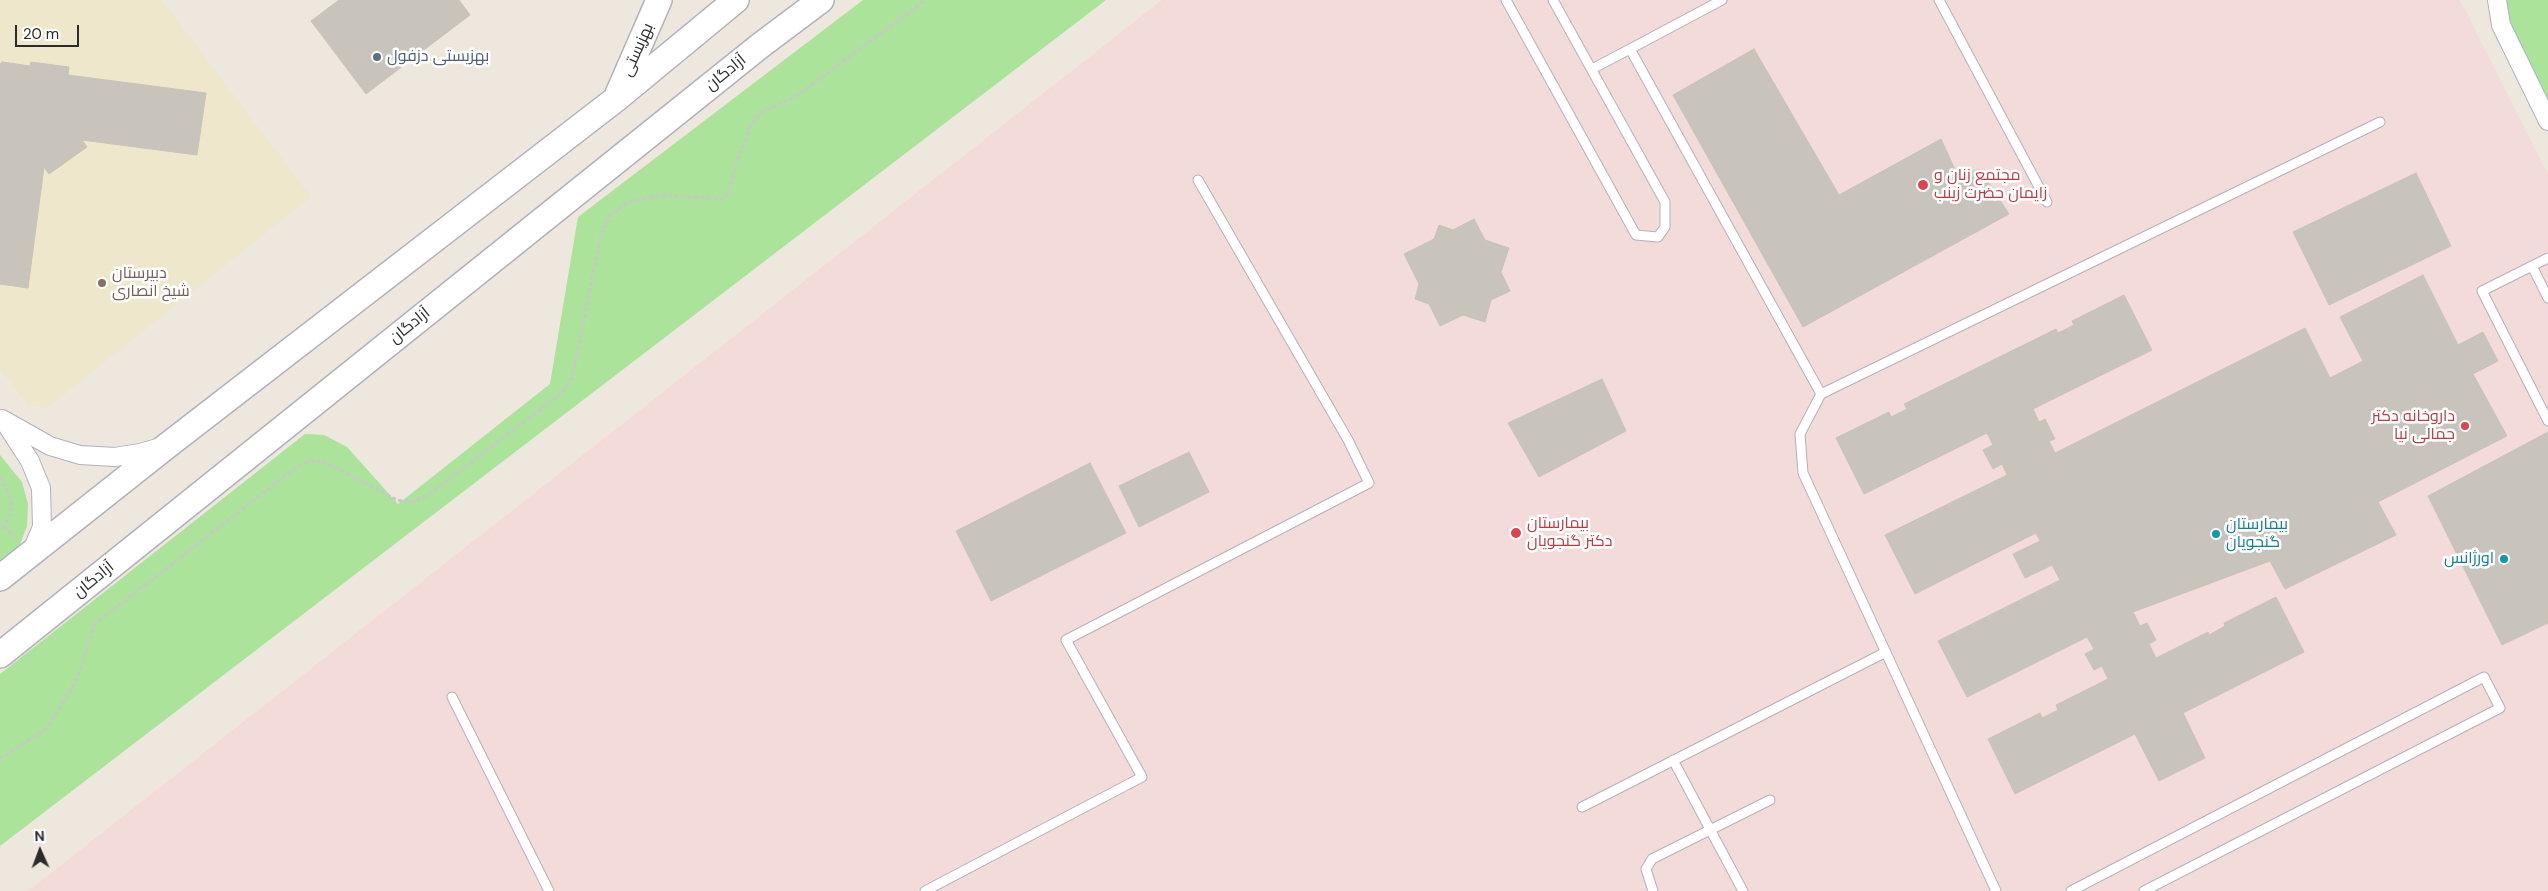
<!DOCTYPE html>
<meta charset="utf-8">
<style>
body{margin:0}
#map{position:relative;width:2548px;height:891px;overflow:hidden;background:#ede7dd;font-family:"DM Sans",sans-serif}
canvas{display:block}
.north{position:absolute;left:15px;top:826px;width:50px;height:50px;-webkit-text-stroke:4px #fff;paint-order:stroke;rotate:358deg;font-size:14px;font-weight:700;line-height:20px;text-align:center;color:#2b2b2b}
.north::after{content:'';display:block;margin:auto;width:18px;height:22px;background:#2b2b2b;clip-path:polygon(50% 0,100% 100%,50% 72%,0 100%)}
.scale{position:absolute;left:15px;top:25px;width:64px;height:22px;box-sizing:border-box;border:2px solid #2b2b2b;border-top:0;padding-left:6px;font-size:15px;line-height:18px;white-space:nowrap;color:#2b2b2b;-webkit-text-stroke:4px #fff;paint-order:stroke}
</style>
<div id="map">
<canvas width="2548" height="891"></canvas>
<div class="north">N</div>
<div class="scale">20 m</div>
</div>
<script>
const c = document.querySelector('canvas').getContext('2d');
c.lineJoin = 'round';
function fill(path, color) { c.fillStyle = color; c.fill(path, 'evenodd'); }
const shape = rows => new Path2D(rows.map(r => 'M' + r).join(''));
function stroke(path, color, width, dash) { c.strokeStyle = color; c.lineWidth = width; c.lineCap = dash ? 'butt' : 'round'; c.setLineDash(dash || []); c.stroke(path); }
function write(font, color, halo, rows, align = 'center') {
  c.font = font + ' "DM Sans",Cairo,sans-serif'; c.lineWidth = 5; c.setLineDash([]); c.textBaseline = 'middle'; c.strokeStyle = halo; c.fillStyle = color; for (const [text, x, y, turn = 0] of rows) {
    c.save(); c.translate(x, y); c.rotate((+turn || 0) * Math.PI / 180); c.textAlign = isNaN(turn) ? turn : align; if (halo) c.strokeText(text, 0, 0); c.fillText(text, 0, 0); c.restore();
  }
}
fill(shape([
 [0,0,162,0,311,197,47,408,29,406,0,369]
]), '#eee7cc');
fill(shape([
 [1162,0,2460,0,2548,175,2548,891,28,891]
]), '#f3dbda');
fill(shape([
 [863,0,1106,0,0,846,0,674,305,434,324,435,347,447,398,504,550,384,578,217],
 [2488,0,2548,0,2548,121,2501,25],
 [0,455,22,482,28,504,27,526,19,547,0,562]
]), '#aae399');
const building = shape([
 [339,0,459,0,470,15,366,94,311,21,339,0],
 [1754,49,1839,195,1941,139,1958,176,1980,169,2009,214,1803,327,1673,95,1754,49],
 [2,62,30,66,31,62,69,67,68,75,206,93,197,155,82,140,87,147,49,174,44,167,28,288,0,284,0,64,2,62],
 [2416,173,2451,246,2329,305,2293,232,2416,173],
 [1474,219,1485,240,1509,248,1501,272,1510,291,1491,300,1485,322,1463,315,1440,326,1429,304,1415,299,1419,284,1404,254,1434,239,1439,225,1453,230,1474,219],
 [2423,275,2458,345,2483,332,2498,361,2473,374,2507,436,2378,502,2396,535,2285,589,2270,561,2133,612,2140,626,2147,623,2156,640,2149,644,2156,658,2208,632,2209,635,2225,626,2224,623,2276,597,2304,652,2183,713,2205,758,2159,781,2135,734,2015,794,1988,739,2040,713,2042,718,2058,710,2056,705,2108,679,2102,666,2094,670,2085,654,2094,649,2087,637,1967,697,1938,641,2060,580,2052,565,2025,578,2013,554,2040,541,2036,533,1915,594,1885,535,2007,475,2002,464,1993,469,1983,450,1993,445,1987,433,1864,494,1836,438,1889,412,1891,417,1907,409,1904,404,2056,329,2058,333,2074,325,2072,321,2124,295,2152,350,2033,409,2039,422,2045,419,2055,439,2049,441,2055,453,2305,328,2330,378,2363,361,2340,317,2423,275],
 [1602,379,1626,431,1539,477,1508,423,1602,379],
 [2548,432,2548,623,2502,645,2428,496,2548,432],
 [1189,452,1209,492,1139,527,1119,486,1189,452],
 [1090,463,1126,533,991,601,956,531,1090,463]
]);
fill(building, '#c8c4bc');
stroke(building, '#c8c4b6', 1);
const lane = shape([
 [1506,0,1636,235,1658,237,1665,227,1665,202,1553,0],
 [1939,0,2047,202],
 [1630,49,1722,0],
 [1592,69,1630,49,1821,394],
 [2548,258,2482,291,2548,421],
 [2532,266,2548,298],
 [452,697,549,891],
 [1673,760,1743,891],
 [1582,807,1886,652],
 [925,891,1142,777,1066,640,1369,483,1348,440,1198,180],
 [1653,891,1646,869,1652,859,1770,800],
 [1996,891,1803,473,1800,434,1821,394,2380,122],
 [2071,891,2484,677,2500,708,2144,891]
]);
const street = shape([
 [2497,0,2501,25,2548,121],
 [2,419,50,446,80,455,115,457,140,453,161,447],
 [4,421,30,461,41,488,42,527,31,553]
]);
const secondary = shape([
 [618,94,659,0],
 [0,578,168,445,616,99,736,0],
 [0,655,761,45,821,0]
]);
stroke(lane, '#b1b1be', 11);
stroke(street, '#b1b1be', 20);
stroke(secondary, '#b1b1be', 28);
stroke(shape([
 [0,477,11,500,11,514,4,527,0,530],
 [4,527,15,537],
 [0,759,47,728,66,698,79,673,95,624,298,466,314,460,326,463,397,500,413,502,428,495,563,392,572,378,602,230,610,216,628,202,664,195,721,199,728,194,736,163,751,126,762,112,795,97,926,0]
]), '#c8c8c8', 3, [4, 2.5]);
stroke(lane, '#fff', 9);
stroke(street, '#fff', 18);
stroke(secondary, '#fff', 25);
for (const [x, y, r, color] of [
 [377,57,5,"#5c6f8a"],
 [1923,185,6,"#e0444e"],
 [102,283,5,"#8d6e63"],
 [2465,426,5,"#e0444e"],
 [1516,533,6,"#e0444e"],
 [2216,534,5,"#0f9aa8"],
 [2504,559,5,"#0f9aa8"]
]) { const dot = new Path2D(); dot.arc(x, y, r, 0, 2 * Math.PI); c.fillStyle = color; c.fill(dot); stroke(dot, '#fff', 2); }
write('16px', '#2b2b2b', '#fff', [
 ["بهزیستی",638,50,-66],
 ["آزادگان",726,73,-39],
 ["آزادگان",410,326,-39],
 ["آزادگان",94,580,-39]
]);
write('16px', '#4e5e75', '#fff', [
 ["بهزیستی دزفول",387,57]
], 'left');
write('16px', '#be3a42', '#fff', [
 ["مجتمع زنان و",1934,176],
 ["زایمان حضرت زینب",1934,194],
 ["داروخانه دکتر",2455,417,"right"],
 ["جمالی نیا",2455,435,"right"],
 ["بیمارستان",1527,524],
 ["دکتر گنجویان",1527,542]
], 'left');
write('16px', '#785e54', '#fff', [
 ["دبیرستان",112,274],
 ["شیخ انصاری",112,292]
], 'left');
write('16px', '#0d838f', '#fff', [
 ["بیمارستان",2226,525],
 ["گنجویان",2226,543],
 ["اورژانس",2494,559,"right"]
], 'left');
</script>
